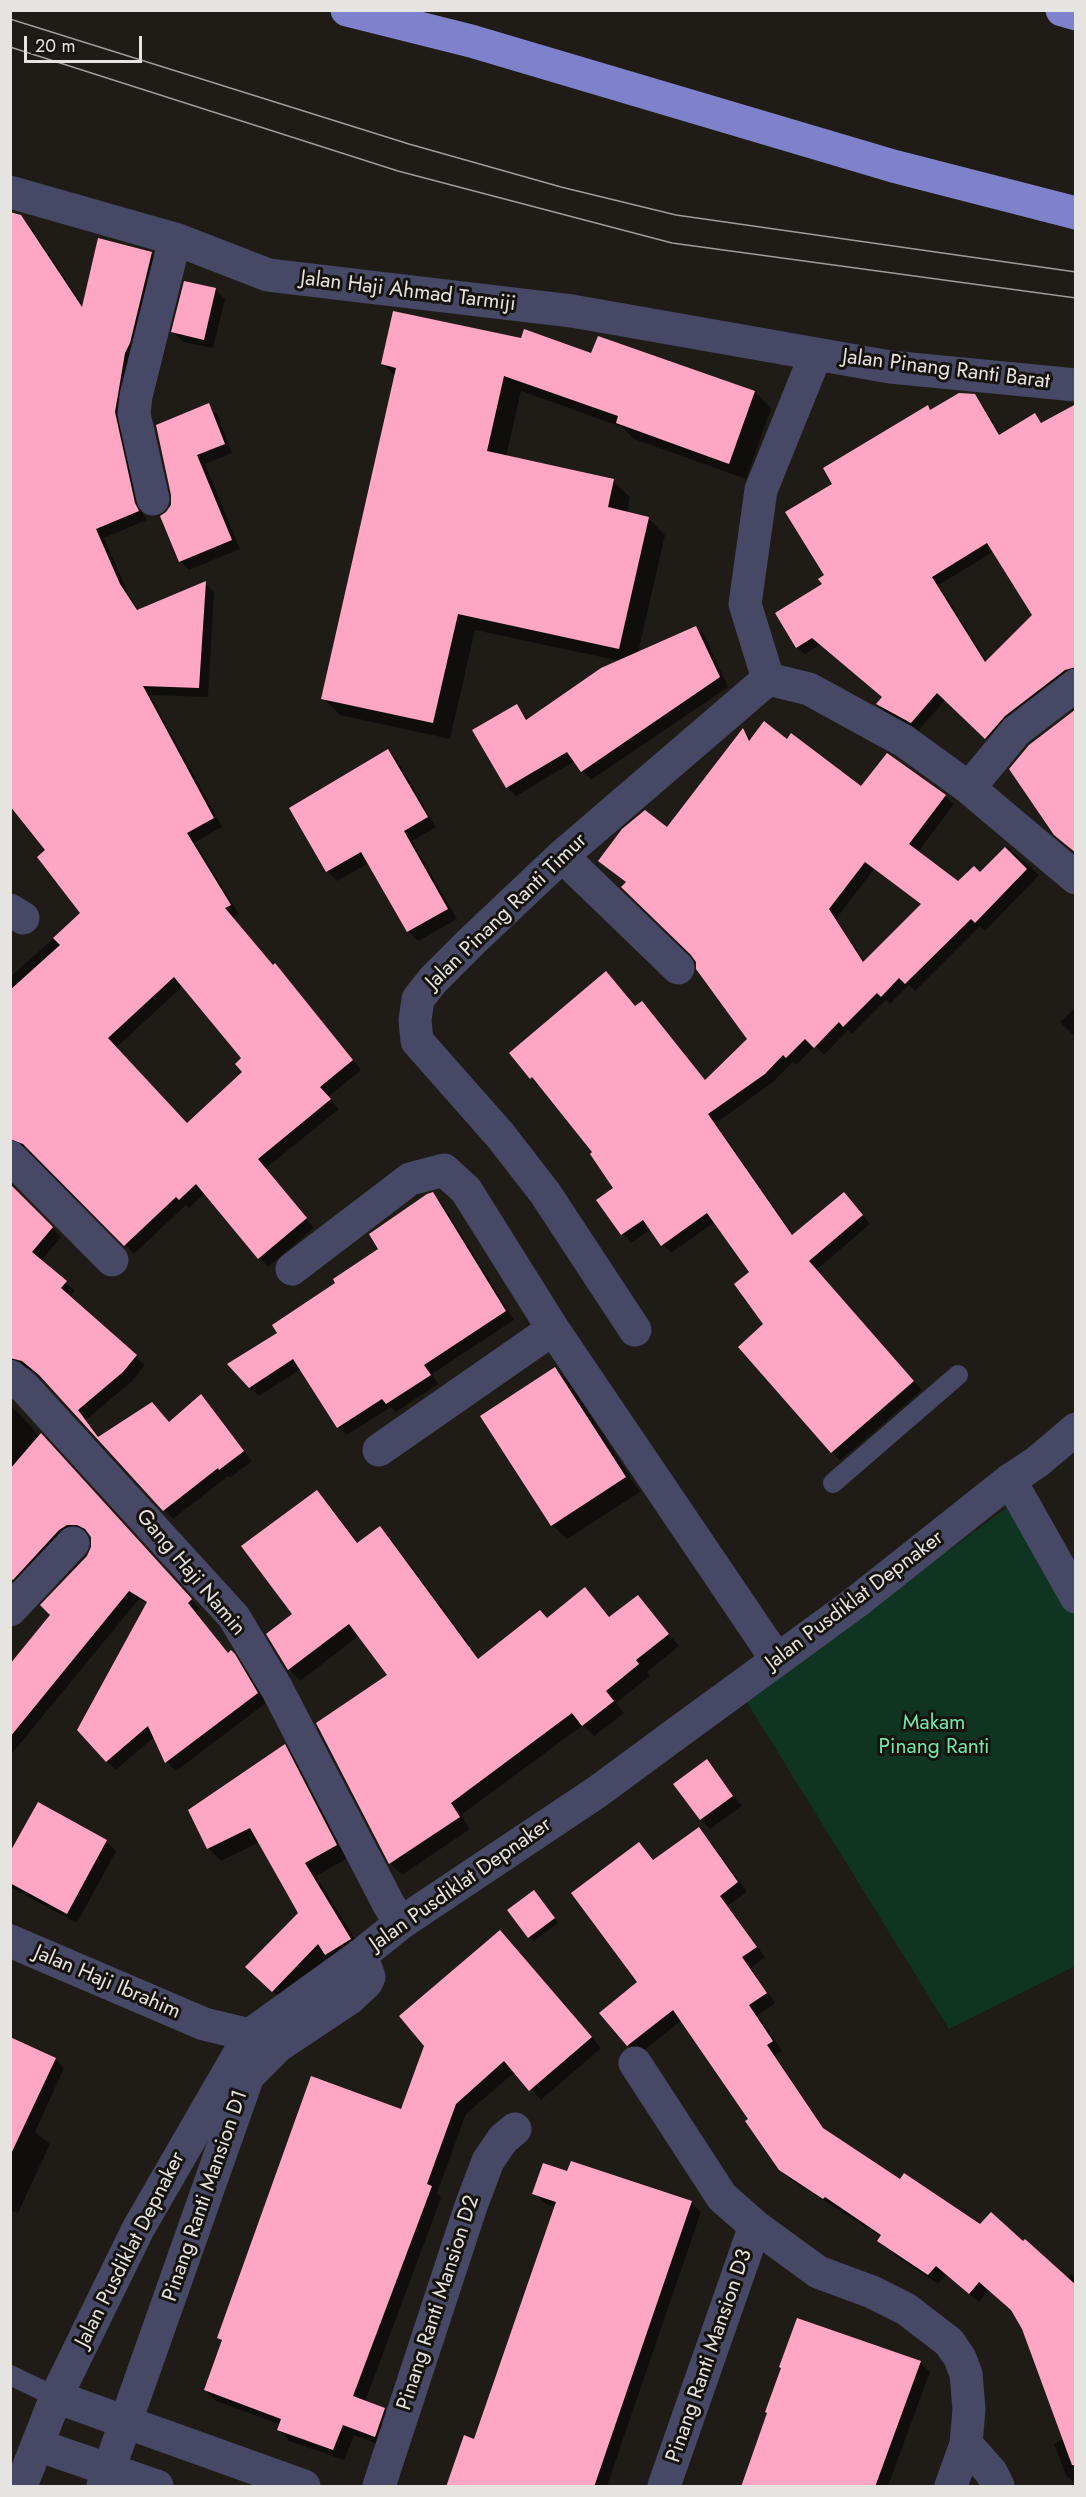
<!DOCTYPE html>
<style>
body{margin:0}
#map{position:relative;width:1086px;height:2497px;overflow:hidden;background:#1f1c18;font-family:Jost,sans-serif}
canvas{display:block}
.frame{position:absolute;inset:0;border:12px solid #e5e4e1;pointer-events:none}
.scale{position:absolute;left:24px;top:36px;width:118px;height:27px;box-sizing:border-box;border:3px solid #e5e4e1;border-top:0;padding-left:8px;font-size:18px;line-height:21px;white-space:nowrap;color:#e5e4e1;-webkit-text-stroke:4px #16130f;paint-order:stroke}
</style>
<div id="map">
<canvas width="1086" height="2497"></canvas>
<div class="frame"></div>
<div class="scale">20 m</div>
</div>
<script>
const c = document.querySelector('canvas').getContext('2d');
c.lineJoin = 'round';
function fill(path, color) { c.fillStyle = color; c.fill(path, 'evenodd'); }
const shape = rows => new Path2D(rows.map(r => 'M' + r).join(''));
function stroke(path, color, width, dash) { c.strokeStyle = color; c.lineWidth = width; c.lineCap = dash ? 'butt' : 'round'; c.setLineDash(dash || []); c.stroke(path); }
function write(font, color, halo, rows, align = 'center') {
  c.font = font + ' Jost,sans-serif'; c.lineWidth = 6; c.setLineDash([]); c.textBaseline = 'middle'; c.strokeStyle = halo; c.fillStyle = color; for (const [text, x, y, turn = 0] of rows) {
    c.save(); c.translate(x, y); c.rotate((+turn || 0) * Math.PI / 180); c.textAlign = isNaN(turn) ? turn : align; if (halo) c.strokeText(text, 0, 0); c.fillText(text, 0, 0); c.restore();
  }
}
fill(shape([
 [1023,1496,1075,1612,1075,1966,949,2029,745,1699]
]), '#0f3421');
fill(shape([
 [21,217,30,226,84,307,100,240,152,253,161,263,124,422,143,514,147,520,104,538,129,595,139,611,205,583,214,592,208,697,150,695,222,827,195,842,239,914,233,918,274,966,284,974,361,1070,328,1097,339,1109,265,1169,314,1228,268,1267,205,1193,189,1208,186,1205,134,1254,34,1152,25,1147,10,1150,10,977,82,913,47,851],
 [183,986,244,1058,244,1073,187,1124,116,1048],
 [215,289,225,299,213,348,183,342,173,332],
 [592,355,755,392,771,409,746,479,634,439,622,427,521,391,506,457,613,481,630,497,627,513,648,518,665,535,638,653,696,627,705,636,728,687,591,780,575,761,516,796,507,787,517,706,529,720,620,661,475,630,450,739,340,715,323,698,396,377,383,364],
 [974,396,982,404,1001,435,1035,415,1043,424,1073,405,1076,408,1076,676,993,746,946,699,919,730,885,712,878,704,883,698,821,644,805,654,797,647,824,585,834,484,927,407,931,411],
 [994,551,1034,615,987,662,939,585],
 [208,405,217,414,232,453,205,464,240,549,189,570,180,561,172,506],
 [743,730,752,739,787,741,861,788,945,796,954,804,918,852,959,883,980,874,1007,847,1039,875,985,931,980,926,915,991,909,985,890,1004,886,1000,852,1034,848,1030,824,1055,815,1046,796,1065,793,1062,773,1082,716,1123,794,1236,852,1202,870,1224,816,1270,922,1390,840,1461,740,1347,765,1324,751,1272,715,1222,671,1253,651,1229,631,1243,598,1201,616,1188,594,1152,511,1054,636,1008,650,1011,706,1081,749,1039,697,962,627,883,609,869,668,829],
 [874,869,922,905,865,962,836,919],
 [388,750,397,760,436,827,412,841,457,919,418,941,408,931,369,863,337,881,327,871,291,809],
 [1076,1007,1076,1038,1060,1022],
 [10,1186,61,1237,41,1261,75,1291,69,1298,145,1365,132,1381,86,1420,100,1438,169,1423,201,1396,252,1461,230,1478,228,1476,173,1519,46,1381,32,1370,22,1366,10,1369],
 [432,1194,442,1203,514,1320,432,1374,438,1384,396,1412,391,1407,347,1435,339,1427,301,1369,259,1396,250,1387,279,1333,380,1249],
 [555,1369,569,1383,640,1492,567,1539,552,1525],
 [10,1404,200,1609,196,1612,229,1654,231,1652,243,1665,266,1703,176,1771,167,1762,154,1737,116,1770,107,1761,148,1604,139,1599,10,1756,10,1666,52,1615,93,1547,91,1535,77,1534,23,1588,13,1578,10,1581],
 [317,1492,328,1503,358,1543,380,1528,391,1539,480,1659,547,1620,585,1589,611,1618,638,1597,679,1646,647,1672,650,1676,616,1703,624,1713,594,1736,583,1725,461,1815,470,1829,402,1875,390,1863,389,1675,360,1635,300,1681,289,1669,268,1634,294,1614],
 [284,1746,297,1759,348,1858,316,1876,363,1952,286,2004,260,1979,299,1913,260,1842,221,1861,208,1848],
 [706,1761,742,1806,710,1829,701,1819],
 [698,1829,708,1838,747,1892,728,1906,765,1957,751,1968,775,2003,758,2015,782,2051,775,2055,828,2134,900,2181,1065,2277,1071,2274,1076,2278,1076,2484,1066,2475,1054,2444,1064,2439,1023,2329,1014,2312,989,2290,979,2302,946,2275,938,2284,889,2251,879,2241,882,2237,790,2179,780,2169,750,2120,682,2020,638,2055,601,2014,639,1982,639,1844,655,1861],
 [106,1841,116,1851,77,1923,10,1887,10,1856],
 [538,1897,558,1923,534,1941,529,1937],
 [510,1942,601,2048,541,2100,515,2072,466,2114,437,2193,441,2198,365,2402,384,2409,395,2420,386,2447,354,2435,344,2460,289,2441,279,2430,281,2425,216,2401,205,2390,223,2342,218,2338,402,2111],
 [10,2039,55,2059,64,2068,35,2132,50,2144,18,2213,10,2210],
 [568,2173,691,2202,701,2212,607,2486,453,2486,475,2441,556,2208,544,2203,534,2193],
 [920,2363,930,2372,888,2486,743,2486]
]), '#0007');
fill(shape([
 [10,212,21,215,82,307,98,238,152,252,130,343,125,353,115,412,135,503,139,511,96,529,120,584,137,610,206,581,199,688,143,686,214,818,187,833,231,905,225,908,273,965,275,963,353,1060,320,1087,331,1099,258,1159,307,1218,258,1259,196,1184,179,1200,176,1197,124,1246,23,1144,10,1139,10,990,60,945,53,938,80,913,37,857,45,850,10,806],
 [174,977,241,1058,235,1064,242,1072,187,1123,108,1038],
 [184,281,216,288,204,340,171,332],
 [393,311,521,338,524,329,591,353,598,336,755,391,729,464,616,423,618,416,504,376,487,451,614,479,608,507,649,517,619,649,458,614,433,723,321,699,396,368,381,364],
 [959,393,975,394,999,435,1035,413,1041,423,1076,404,1076,667,1065,670,1005,716,985,739,937,693,911,723,876,704,882,697,812,638,796,648,775,613,822,584,818,579,824,575,785,512,832,484,823,468,928,405,930,410],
 [987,543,1032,615,985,662,932,577],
 [209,403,225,444,197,455,232,540,179,562,160,516,166,512,171,505,171,495,156,425],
 [696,626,720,677,581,772,567,752,506,788,472,730,517,704,526,720,601,668],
 [1076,709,1076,853,1054,835,1009,769,1029,745],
 [764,721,787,739,791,733,861,786,887,753,946,795,909,844,958,881,974,866,980,872,1005,847,1027,869,975,923,971,919,905,984,899,978,881,997,877,993,843,1027,839,1022,814,1048,805,1039,786,1058,783,1055,765,1074,708,1114,792,1235,844,1192,863,1215,809,1261,914,1381,831,1453,738,1347,763,1324,734,1284,749,1272,707,1213,661,1246,643,1220,621,1235,596,1200,613,1188,590,1154,592,1152,532,1077,530,1079,509,1053,606,971,635,1006,642,1001,705,1080,747,1039,696,969,696,962,691,955,621,887,626,882,598,861,622,829,645,810,667,827,743,728,749,741],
 [865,862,921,904,863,962,829,909],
 [388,749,428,817,404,831,448,909,407,932,361,852,326,872,289,808],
 [10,1184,53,1227,32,1252,67,1281,61,1288,137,1355,123,1372,78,1410,98,1437,152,1402,169,1422,201,1394,244,1451,219,1470,218,1468,163,1511,39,1375,22,1361,10,1358],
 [433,1192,506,1311,424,1365,431,1375,386,1404,382,1399,337,1428,293,1359,249,1388,227,1364,277,1333,272,1325,335,1283,333,1279,378,1249,369,1234,427,1194],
 [555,1367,626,1477,551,1526,480,1416],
 [41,1433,192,1599,188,1603,228,1653,231,1650,235,1654,258,1693,165,1763,148,1726,106,1762,77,1730,147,1602,129,1591,10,1737,10,1664,50,1615,40,1605,87,1556,91,1547,91,1537,85,1529,77,1525,67,1525,59,1530,13,1580,10,1578,10,1469],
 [317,1490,357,1543,380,1526,478,1659,540,1610,547,1618,585,1587,609,1617,638,1595,669,1634,636,1660,639,1664,606,1691,614,1701,582,1726,572,1713,451,1803,460,1817,389,1864,316,1723,387,1675,349,1624,288,1670,266,1634,292,1614,241,1546],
 [285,1744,337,1845,305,1863,351,1939,325,1955,318,1944,272,1992,245,1967,298,1913,250,1828,207,1849,188,1810],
 [707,1759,733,1796,700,1820,673,1784],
 [38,1802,107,1840,67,1914,10,1883,10,1852],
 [699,1827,738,1882,720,1896,757,1947,742,1957,767,1993,749,2005,773,2041,767,2045,823,2128,900,2179,904,2173,980,2224,991,2212,1023,2241,1025,2239,1076,2285,1076,2465,1072,2465,1022,2329,1011,2310,979,2282,969,2294,936,2266,928,2275,877,2241,881,2235,825,2197,823,2199,779,2170,745,2121,748,2119,673,2010,627,2046,599,2013,637,1982,571,1893,639,1842,653,1860],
 [534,1890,555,1918,528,1938,507,1910],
 [500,1930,592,2037,529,2091,504,2061,456,2104,427,2184,432,2186,353,2396,385,2408,375,2437,343,2425,333,2450,277,2430,281,2419,204,2390,222,2340,217,2338,311,2076,401,2109,424,2046,399,2016],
 [10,2037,56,2058,10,2156],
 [571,2161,692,2201,594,2487,446,2487,464,2435,474,2439,556,2202,532,2194,543,2163,567,2171],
 [797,2318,921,2361,875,2487,741,2487,767,2413,765,2412,781,2368,779,2367]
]), '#ffa6c4');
stroke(shape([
 [833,1483,958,1375],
 [10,2375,56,2397]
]), '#464865', 20);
stroke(shape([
 [10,192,175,239,268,275,572,311,890,367,1076,385],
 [816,354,761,490,745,604,768,679,809,689,904,741,969,788,1076,878],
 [153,499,134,414,136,396,175,239],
 [969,788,1016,731,1076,685],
 [562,856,678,968],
 [10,910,23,918],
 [10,1157,112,1260],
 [292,1269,410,1179,444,1170,466,1190,553,1329,777,1660],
 [635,1330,545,1193,500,1135,417,1041,415,1020,418,999,433,980,471,942,562,856,768,679],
 [10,1376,25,1388,234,1617,276,1687,389,1905,401,1923],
 [379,1450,553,1329],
 [1010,1480,1076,1597],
 [10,1610,73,1543],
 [10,1941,204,2024,250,2035],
 [635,2063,722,2197,755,2226,818,2272,872,2292,906,2309,949,2342,960,2358,966,2374,969,2409,966,2444,951,2486],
 [56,2397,304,2486],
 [966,2444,991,2472,998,2486],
 [37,2445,157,2486],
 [103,2486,248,2076,278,2046,350,1998,366,1983,369,1977,361,1955],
 [379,2486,471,2206,488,2161,503,2139,515,2129],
 [664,2486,755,2226]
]), '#464865', 33);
stroke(shape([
 [21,2486,56,2397,138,2229,250,2035,361,1955,401,1923,597,1792,673,1736,855,1603,1010,1480,1037,1462,1076,1429]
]), '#464865', 33);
stroke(shape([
 [347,10,471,41,893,166,1076,213],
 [1062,10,1076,14]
]), '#7f82cb', 33);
stroke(shape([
 [10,19,409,144,561,187,676,215,1076,272],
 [10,47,398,171,672,243,1076,298]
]), '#9f9d9a', 1.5);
write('21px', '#e5e4e1', '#16130f', [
 ["Jalan Haji Ahmad Tarmiji",408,292,7],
 ["Jalan Pinang Ranti Barat",946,370,7],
 ["Jalan Pinang Ranti Timur",507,912,-44],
 ["Gang Haji Namin",190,1573,50],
 ["Jalan Pusdiklat Depnaker",855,1601,-37],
 ["Jalan Pusdiklat Depnaker",461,1885,-35],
 ["Jalan Haji Ibrahim",107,1983,23],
 ["Pinang Ranti Mansion D1",206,2196,-71],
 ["Jalan Pusdiklat Depnaker",131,2250,-63],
 ["Pinang Ranti Mansion D2",439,2303,-72],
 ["Pinang Ranti Mansion D3",710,2356,-71]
]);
write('21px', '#75e9aa', '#16130f', [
 ["Makam",934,1724],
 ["Pinang Ranti",934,1748]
]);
</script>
